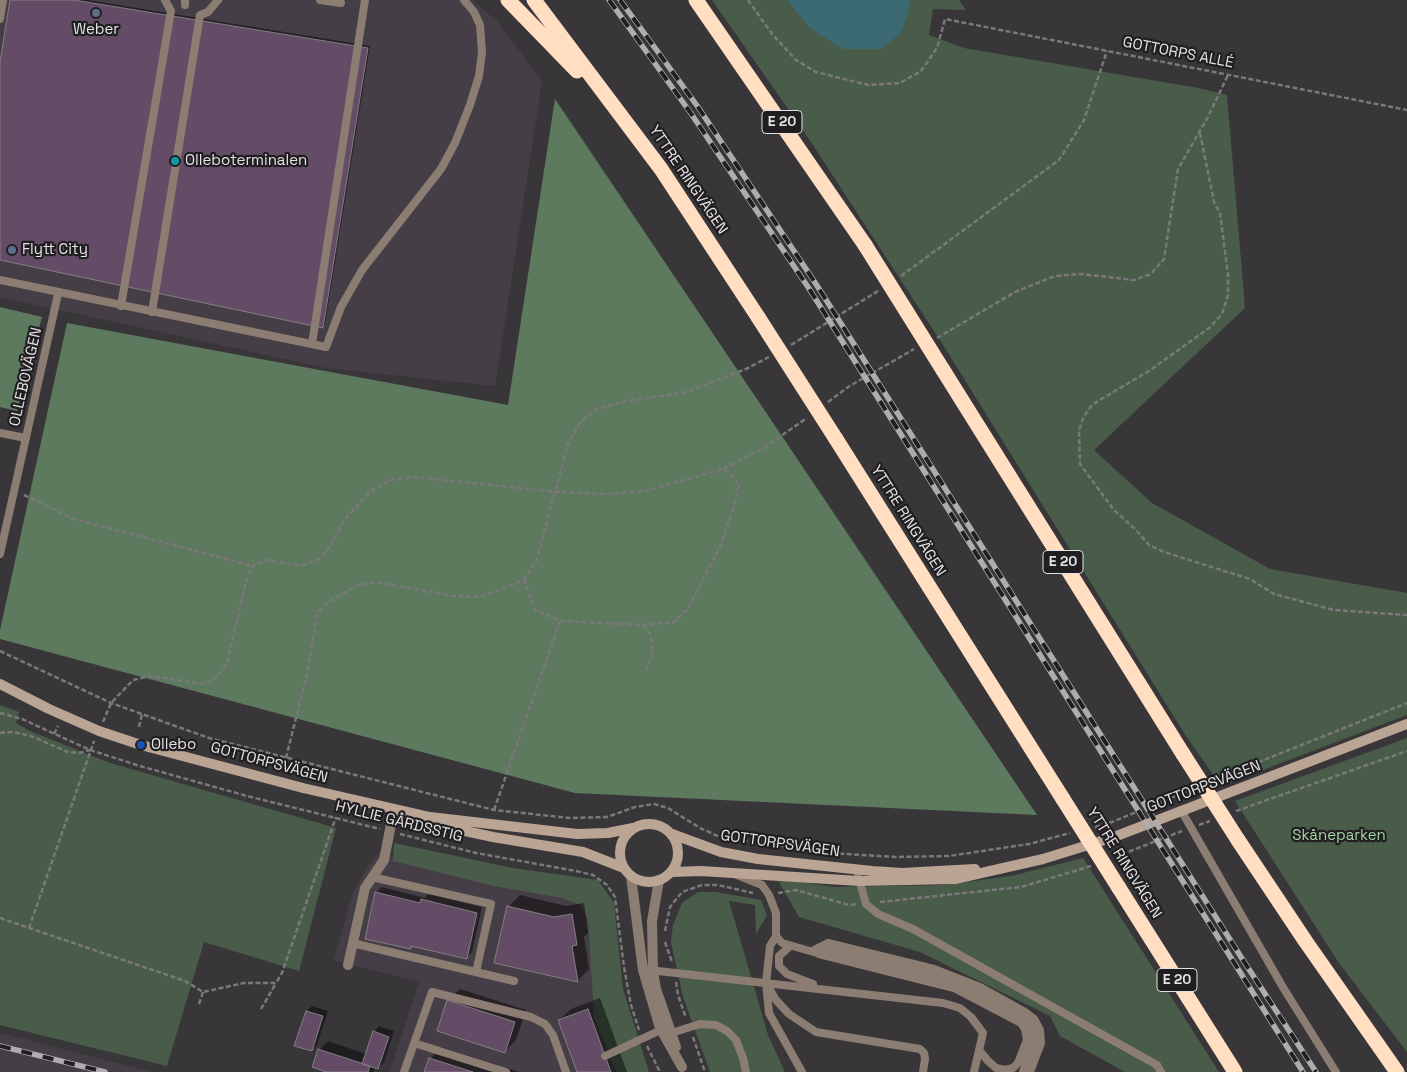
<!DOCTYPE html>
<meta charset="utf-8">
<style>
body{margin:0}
canvas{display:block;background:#39363a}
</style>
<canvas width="1407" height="1072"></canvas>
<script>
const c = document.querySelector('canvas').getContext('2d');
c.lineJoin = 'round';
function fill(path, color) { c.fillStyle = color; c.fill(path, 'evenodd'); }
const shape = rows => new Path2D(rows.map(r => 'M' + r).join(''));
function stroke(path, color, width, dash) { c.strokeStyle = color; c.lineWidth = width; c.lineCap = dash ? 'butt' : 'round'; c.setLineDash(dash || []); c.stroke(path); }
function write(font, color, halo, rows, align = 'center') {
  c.font = font + ' "Space Grotesk",sans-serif'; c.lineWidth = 4.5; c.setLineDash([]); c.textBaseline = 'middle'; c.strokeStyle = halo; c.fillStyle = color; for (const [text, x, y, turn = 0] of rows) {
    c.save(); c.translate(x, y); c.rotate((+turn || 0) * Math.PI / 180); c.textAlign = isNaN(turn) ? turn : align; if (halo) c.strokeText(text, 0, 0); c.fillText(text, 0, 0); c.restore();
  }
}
fill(shape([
 [0,0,472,0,497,21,542,81,495,386,327,368,0,297],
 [378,853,558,888,584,900,630,1072,390,1072,419,982,334,960,352,895,367,868],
 [0,1033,35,1042,152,1072,0,1072]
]), '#463e46');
fill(shape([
 [712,0,787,0,809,28,842,49,881,49,909,11,910,0,959,0,966,10,933,9,929,35,964,48,1198,88,1227,95,1245,308,1094,450,1152,503,1270,569,1407,593,1407,715,1221,786,1186,736,945,348,809,139],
 [0,705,19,712,16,723,30,731,110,763,336,828,299,971,204,942,167,1066,0,1025],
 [1407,738,1407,1052,1339,963,1235,801],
 [394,843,513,868,598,880,614,903,623,989,649,1072,616,1072,594,1017,588,919,580,905,562,898,494,886,393,861],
 [1083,858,1219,1072,1125,1072,1060,1036,1050,1016,920,952,799,917,779,882,787,880,834,887,944,885,1011,876],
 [698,892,716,892,761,900,767,915,756,934,755,905,729,901,768,1035,785,1072,710,1072,683,997,671,942,673,925,682,903]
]), '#485c49');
fill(shape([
 [555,99,1037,815,575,793,0,639,0,630,67,323,508,405],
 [0,307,42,317,17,411,0,407]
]), '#5d795e');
fill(shape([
 [787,0,910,0,909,11,900,34,881,49,842,49,809,28]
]), '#3c6a72');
fill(shape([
 [11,0,88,0,370,46,325,324,323,327,0,259,0,70],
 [381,887,425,898,428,894,482,907,472,952,467,958,413,945,410,948,376,893],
 [520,895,566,906,584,903,588,933,584,937,589,969,577,981,508,907],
 [460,989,526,1010,516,1040,505,1051,448,1000],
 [600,998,627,1072,578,1072,559,1020,571,1009],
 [312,1006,328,1011,317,1045,311,1050,296,1045,307,1011],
 [379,1026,394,1031,384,1062,378,1068,375,1067,373,1072,330,1072,319,1050,328,1041,366,1054,374,1032],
 [441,1047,519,1072,425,1072,430,1059]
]), '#0007');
const building = shape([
 [10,0,74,0,368,48,323,328,0,260,0,62,10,0],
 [375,892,420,903,421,899,477,913,467,959,411,946,411,949,365,939,375,892],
 [507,906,554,917,572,914,577,945,572,946,578,982,494,963,507,906],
 [447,1000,515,1022,505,1053,437,1031,447,1000],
 [588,1009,611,1072,577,1072,558,1020,588,1009],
 [306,1011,323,1016,312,1051,294,1046,306,1011],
 [373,1031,389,1037,378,1069,362,1064,373,1031],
 [318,1049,370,1066,368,1072,326,1072,312,1067,318,1049],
 [429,1058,473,1072,424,1072,429,1058]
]);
fill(building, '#644c66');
stroke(building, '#827f82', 1);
stroke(shape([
 [748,0,772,34,796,60,816,72,868,85,900,83,921,71,937,48,945,19,1407,110],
 [1200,133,1214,202,1220,213,1228,275,1228,295,1222,314,1209,328,1149,371,1093,404,1084,416,1079,430,1080,464,1114,510,1135,529,1149,545,1164,552,1250,579,1274,594,1334,610,1407,615],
 [901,276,1059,160,1084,120,1107,51],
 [937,338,1015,292,1055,276,1081,274,1134,280,1151,274,1164,259,1178,169,1208,117,1228,75],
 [791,345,878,291],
 [828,402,848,387,914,349],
 [24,495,74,519,253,566],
 [524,579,535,610,560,621,643,625,674,622,687,610,719,549,733,509,739,485,733,476,724,469],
 [643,625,650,634,653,651,645,674],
 [0,651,111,703,209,738,494,810,570,818,607,817,635,807,654,804,668,808,700,828,720,837,832,853,895,857,949,856,1029,844,1070,833],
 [0,713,22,719,90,750,140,766,247,796,380,829],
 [103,722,111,703,133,680,150,676,204,684,218,676,227,663,246,581,253,566,266,560,301,566,321,558,331,545,345,519,370,492,390,480,415,477,556,492,606,494,645,491,723,469,765,447,807,418],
 [139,727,142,714],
 [0,733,13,732,31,736,68,752,79,753,90,750],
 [54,734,58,726],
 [286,758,306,678,318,612,328,602,359,585,376,582,453,596,479,597,503,589,524,579,536,562,568,444,580,422,596,409,628,401,687,392,746,369,769,357],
 [1216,779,1407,703],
 [494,810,560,621],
 [1236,811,1407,751],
 [1199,825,1210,821],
 [1095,827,1112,822,1190,790],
 [400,834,476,853,576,871,593,875,607,885,615,897,624,967,631,1005,639,1030],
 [1115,857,1182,831],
 [778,893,796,890,849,905,858,904],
 [880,902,1021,887,1091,866],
 [0,918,185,981,203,992,244,983,276,983,282,973,336,817],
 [29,928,94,741],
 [665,931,670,907,682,892,702,885,718,885,753,893],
 [665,942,672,962],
 [676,982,678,995,686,1018],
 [199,1004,203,992],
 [261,1009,276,983],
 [693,1037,705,1072],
 [647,1046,660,1072]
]), '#7b787c', 2.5, [5, 2.5]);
stroke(shape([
 [320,0,341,3],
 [185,5,185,0],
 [0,19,3,0],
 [0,280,326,347,341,307,362,270,441,169,455,143,470,105,479,76,482,52,480,25,474,12,464,0],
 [121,306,171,11,165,0],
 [152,312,200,15,208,12,218,0],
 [312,344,365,0],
 [0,433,26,438],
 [0,554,58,294],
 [1182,812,1284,989,1336,1072],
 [737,875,762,885,769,895,776,913,776,936,782,943,817,953,830,950,844,953,956,982,1026,1020,1032,1028,1034,1042,1023,1072],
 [858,876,866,904,878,914,913,929,1157,1065,1161,1072],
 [372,877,491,904,476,972],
 [776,936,770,946,766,983,769,1013,802,1072],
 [352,943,514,981],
 [790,946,779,956,779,966,787,974,813,984],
 [812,951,828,943,934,969,980,987,1025,1012,1034,1019,1040,1030,1041,1043,1030,1072],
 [819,954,954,988,1021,1023,1025,1029,1027,1040,1018,1063,1013,1068,1005,1070,996,1068,988,1061,980,1051],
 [649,970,943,1003,960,1008,971,1017,983,1033,974,1072],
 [766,983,776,1000,789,1014,816,1032,920,1049,924,1053,925,1059,923,1072],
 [668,1034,700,1024,716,1025,727,1031,736,1040,743,1058,746,1072],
 [414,1043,506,1072],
 [605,1056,665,1028],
 [404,1072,432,992,531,1017,545,1024,553,1035,566,1072]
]), '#8b7d72', 8);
stroke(shape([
 [631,876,643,970,660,1028,682,1067],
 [659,880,652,921,653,971,656,989,676,1047],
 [348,965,365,888,384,860,394,809]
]), '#8b7d72', 10);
stroke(shape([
 [0,684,49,709,99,731,141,745,303,788,430,817,577,834,608,833,633,828],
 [440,821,456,829,493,837,583,852,624,868],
 '620 853a29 29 0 1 1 58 0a29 29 0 1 1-58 0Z',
 [672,834,721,852,758,859,872,871,902,873,975,869],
 [671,872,701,871,859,881,955,879,1043,859,1114,837,1407,724]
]), '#baa493', 10);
stroke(shape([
 [508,0,577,71],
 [534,0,661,169,758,317],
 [696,0,865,245],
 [943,370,1183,754],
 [836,439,1063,799],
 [1238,840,1306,942,1397,1072],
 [1119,888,1235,1072]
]), '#ffdec2', 15);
const rail = shape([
 [609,0,690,112,808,287,1303,1072],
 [620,0,698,107,816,284,1241,957,1316,1072],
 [0,1046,105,1072]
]);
stroke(rail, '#aeacaf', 5.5);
stroke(rail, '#201e20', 4, [11]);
stroke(shape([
 [865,245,943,370],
 [758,317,836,439],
 [1183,754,1238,840],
 [1063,799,1119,888]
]), '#ffdec2', 15);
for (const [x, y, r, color] of [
 [96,13,5,"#5c6f8a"],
 [175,161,5,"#0f9aa8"],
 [12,250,5,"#5c6f8a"],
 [141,745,5,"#1a4fb4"]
]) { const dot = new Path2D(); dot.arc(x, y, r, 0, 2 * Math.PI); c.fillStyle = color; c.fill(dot); stroke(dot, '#201e20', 2); }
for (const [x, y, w] of [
 [782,122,40],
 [1063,562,40],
 [1177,980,40]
]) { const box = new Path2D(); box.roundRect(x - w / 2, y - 11.5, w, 23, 4); c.fillStyle = '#201e20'; c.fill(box); stroke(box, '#e4e2e4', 1); }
write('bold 14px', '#e4e2e4', null, [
 ["E 20",782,122],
 ["E 20",1063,562],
 ["E 20",1177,980]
]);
write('15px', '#e4e2e4', '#201e20', [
 ["Weber",96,30,"center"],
 ["Olleboterminalen",185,161],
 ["Flytt City",22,250],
 ["Ollebo",151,745]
], 'left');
write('15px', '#e4e2e4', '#201e20', [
 ["GOTTORPS ALLÉ",1178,53,11],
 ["YTTRE RINGVÄGEN",688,180,56],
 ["OLLEBOVÄGEN",26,377,-77],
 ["YTTRE RINGVÄGEN",908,521,58],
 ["GOTTORPSVÄGEN",269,763,15],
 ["GOTTORPSVÄGEN",1204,787,-21],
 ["HYLLIE GÅRDSSTIG",399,822,14],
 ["GOTTORPSVÄGEN",780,844,8],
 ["YTTRE RINGVÄGEN",1124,863,58]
]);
write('15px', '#a2d3a4', '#201e20', [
 ["Skåneparken",1339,836]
]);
</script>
